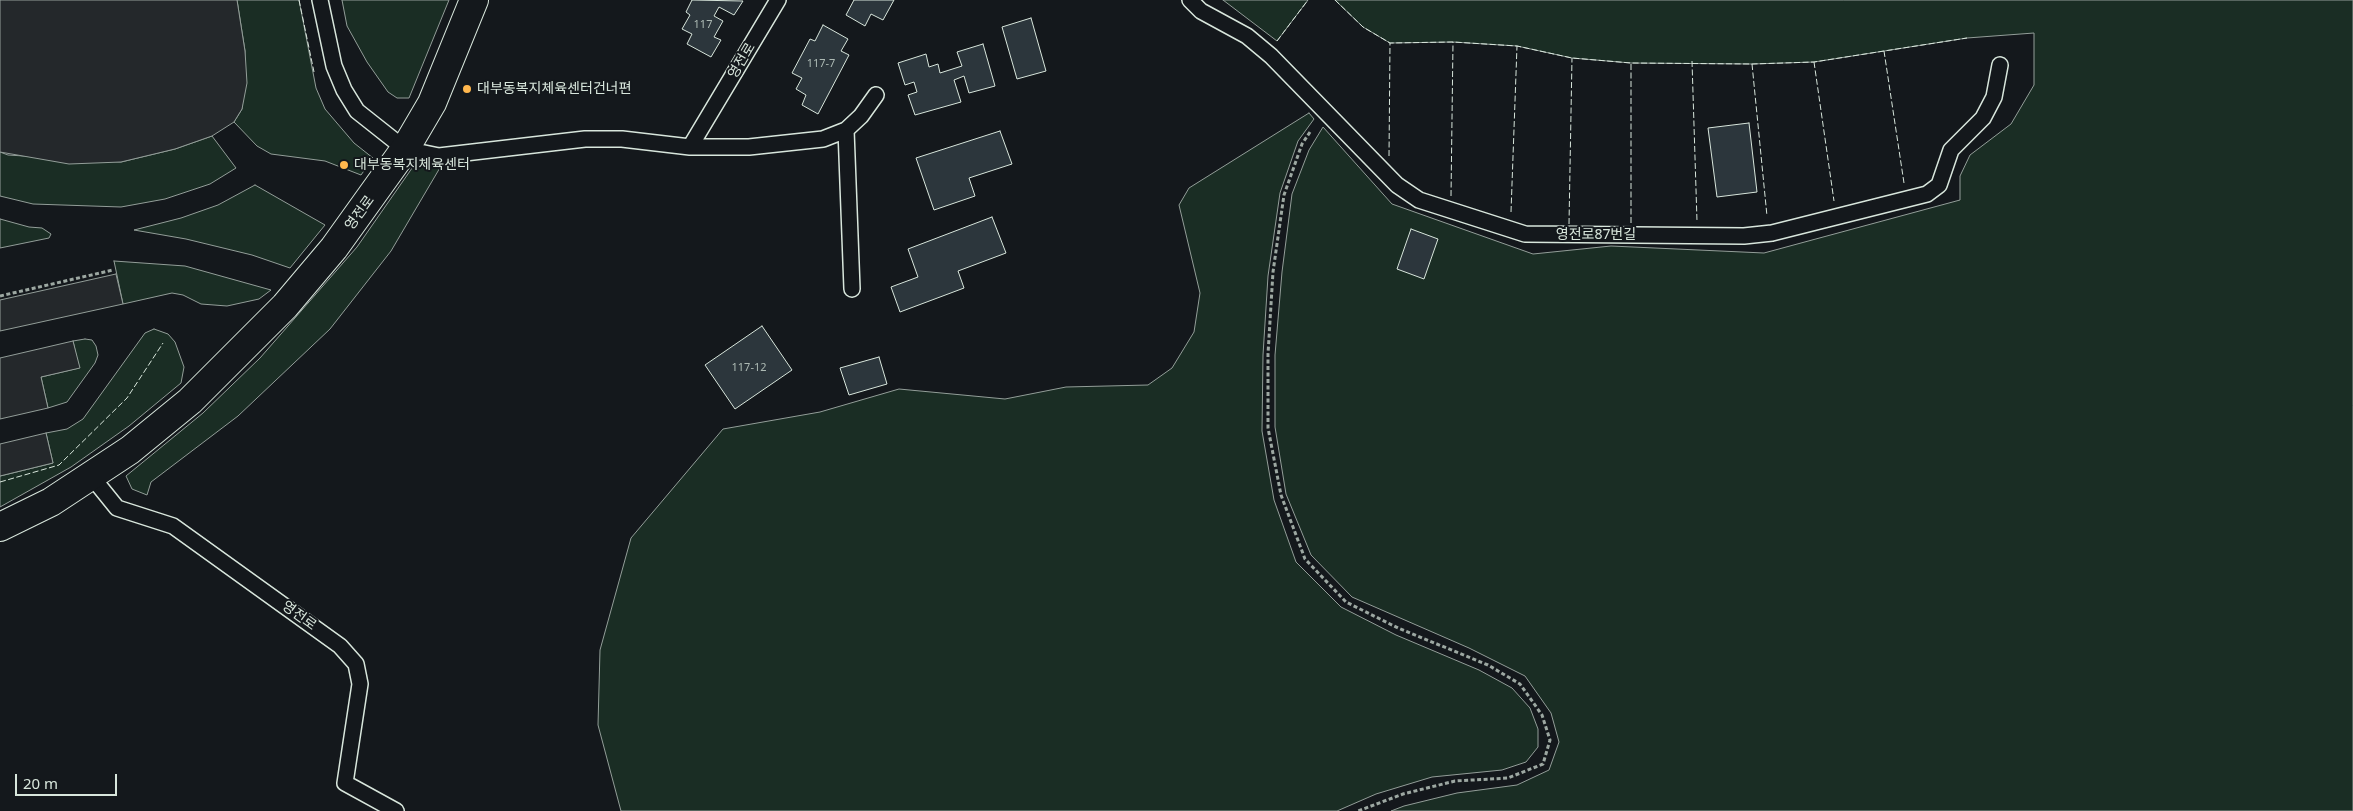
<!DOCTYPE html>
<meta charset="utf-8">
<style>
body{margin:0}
#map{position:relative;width:2353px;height:811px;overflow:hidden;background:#14181c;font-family:"Noto Sans",sans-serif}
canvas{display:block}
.scale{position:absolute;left:15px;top:774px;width:102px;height:22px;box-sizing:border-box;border:2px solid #d8e6dc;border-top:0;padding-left:6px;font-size:15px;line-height:18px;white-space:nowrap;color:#d8e6dc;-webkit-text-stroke:4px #14181c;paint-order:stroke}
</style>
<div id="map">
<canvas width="2353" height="811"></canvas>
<div class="scale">20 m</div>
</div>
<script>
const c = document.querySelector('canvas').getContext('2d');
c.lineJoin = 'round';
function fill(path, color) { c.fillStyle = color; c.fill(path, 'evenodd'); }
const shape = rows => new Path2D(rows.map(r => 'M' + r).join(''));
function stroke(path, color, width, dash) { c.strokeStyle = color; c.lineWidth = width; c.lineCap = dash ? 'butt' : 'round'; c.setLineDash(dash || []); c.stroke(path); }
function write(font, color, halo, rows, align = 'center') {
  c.font = font + ' "Noto Sans","Noto Sans KR",sans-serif'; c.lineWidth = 4; c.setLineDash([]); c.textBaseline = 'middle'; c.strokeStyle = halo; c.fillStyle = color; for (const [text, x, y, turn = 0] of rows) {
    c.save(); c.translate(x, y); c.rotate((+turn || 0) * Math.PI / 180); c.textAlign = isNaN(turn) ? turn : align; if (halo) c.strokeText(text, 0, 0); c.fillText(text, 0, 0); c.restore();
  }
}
const green = shape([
 [237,0,299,0,316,88,325,109,354,143,373,158,361,175,325,161,271,154,257,146,234,122,242,109,245,51,237,0],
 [342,0,449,0,409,98,397,98,388,92,367,62,347,26,342,0],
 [1223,0,1308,0,1277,41,1223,0],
 [1335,0,2353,0,2353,811,1391,811,1404,806,1457,793,1517,785,1549,770,1559,742,1551,713,1525,676,1469,648,1352,597,1311,555,1286,494,1275,427,1275,355,1282,272,1292,194,1309,150,1323,127,1392,204,1533,254,1611,246,1764,253,1960,200,1960,176,1970,155,2011,124,2034,85,2034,33,1967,38,1814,62,1752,64,1631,63,1572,58,1517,46,1453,42,1390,43,1363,27,1335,0],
 [1309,113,1314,119,1298,141,1280,193,1268,276,1263,355,1262,431,1274,500,1296,562,1341,607,1396,635,1479,670,1512,688,1530,708,1538,729,1538,747,1526,762,1502,770,1432,777,1376,794,1337,811,621,811,598,725,600,650,631,538,723,429,820,412,899,389,1005,399,1066,387,1148,385,1172,368,1194,332,1200,293,1179,205,1189,188,1309,113],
 [212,136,236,168,210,184,165,199,121,207,33,204,0,196,0,152,8,155,121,162,175,149,212,136],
 [417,161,441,166,391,251,330,329,238,416,151,482,147,495,132,489,126,476,203,413,260,358,357,247,417,161],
 [255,185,325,225,290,268,252,255,186,239,134,230,181,218,218,205,255,185],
 [0,219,29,227,42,228,51,234,49,238,0,248,0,219],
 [114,261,185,266,271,290,259,299,227,306,201,304,183,295,172,293,123,304,114,261],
 [154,329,168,334,175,342,184,367,181,383,129,426,71,467,0,507,0,476,53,463,46,433,67,429,83,419,145,333,154,329],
 [85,339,92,340,96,346,98,355,95,363,67,402,48,408,41,377,79,368,73,341,85,339]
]);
fill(green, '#1a2d24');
stroke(green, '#939e99', 1);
const parking = shape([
 [0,0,237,0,245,51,247,83,242,109,234,122,212,136,175,149,121,162,69,164,0,152,0,0],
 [116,274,123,304,0,331,0,300,116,274],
 [73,341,80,368,41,377,48,408,0,419,0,358,73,341],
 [46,433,53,463,0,476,0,444,46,433]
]);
fill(parking, '#24282b');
stroke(parking, '#939e99', 1);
const building = shape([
 [692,0,743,1,734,15,719,7,714,16,723,21,714,37,721,40,711,57,687,44,692,34,682,29,690,15,686,12,692,0],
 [854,0,894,0,883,20,871,14,865,26,846,15,854,0],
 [1031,18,1046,71,1017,79,1002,27,1031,18],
 [823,25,848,39,841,51,849,55,818,114,802,105,806,95,796,89,802,78,792,73,810,39,815,41,823,25],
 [983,44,995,86,969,93,964,76,954,80,961,102,915,115,908,95,917,92,914,82,905,85,898,63,926,54,929,67,938,64,940,73,962,66,957,52,983,44],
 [1749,123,1757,192,1717,197,1708,128,1749,123],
 [1000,131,1012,164,969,178,975,196,934,210,916,158,1000,131],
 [992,217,1006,253,958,271,964,288,900,312,891,287,918,277,908,249,992,217],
 [1411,229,1438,239,1424,279,1397,269,1411,229],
 [762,326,792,370,735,409,705,365,762,326],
 [879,357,887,384,849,395,840,368,879,357]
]);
fill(building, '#2c363c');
stroke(building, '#d8e6dc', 1);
const lane = shape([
 [320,0,334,66,344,90,357,111,405,149,439,156,585,139,622,139,690,147,749,147,823,139,846,130,861,116,876,95],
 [1190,0,1201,11,1247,36,1271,56,1397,185,1419,200,1525,234,1744,236,1772,233,1927,194,1939,185,1951,150,1983,118,1994,97,2000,65],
 [846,130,852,289],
 [690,147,778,0],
 [92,477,117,508,173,526,340,646,356,664,360,684,345,783,396,811]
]);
const secondary = shape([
 [0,527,51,502,130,450,190,401,285,306,334,248,405,149,432,103,474,0]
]);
stroke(lane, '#d8e6dc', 18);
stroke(secondary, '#d8e6dc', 30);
stroke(shape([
 [1310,132,1302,144,1284,195,1273,272,1268,354,1268,428,1281,495,1305,559,1346,602,1398,628,1488,665,1520,684,1542,715,1550,740,1543,764,1508,778,1455,781,1403,794,1358,811],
 [0,296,113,270]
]), '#9da8a2', 3, [4, 2.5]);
stroke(lane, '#14181c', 15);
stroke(secondary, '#14181c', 28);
stroke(shape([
 [299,0,314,72],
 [1335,0,1363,27,1390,43,1453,42,1517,46,1572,58,1631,63,1752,64,1814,62,1967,38],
 [1277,41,1308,0],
 [1884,51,1904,183],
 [1692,61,1697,221],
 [1814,62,1834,201],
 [1752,64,1767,216],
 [1389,156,1390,43],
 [1451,196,1453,42],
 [1511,212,1517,46],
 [1631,223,1631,63],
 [1569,224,1572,58],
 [0,482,59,465,127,398,163,343]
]), '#d8e6dc', 1, [6, 2.5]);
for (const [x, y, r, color] of [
 [467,89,5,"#ffb74d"],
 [344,165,5,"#ffb74d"]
]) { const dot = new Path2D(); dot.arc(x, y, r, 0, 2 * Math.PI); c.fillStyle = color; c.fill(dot); stroke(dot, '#14181c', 2); }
write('11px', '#adbab4', null, [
 ["117",703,25],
 ["117-7",821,64],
 ["117-12",749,368]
]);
write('14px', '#d8e6dc', '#14181c', [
 ["영전로",742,61,-59],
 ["영전로",360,213,-54],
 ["영전로87번길",1596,235],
 ["영전로",299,616,36]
]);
write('14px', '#d8e6dc', '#14181c', [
 ["대부동복지체육센터건너편",477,89],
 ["대부동복지체육센터",354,165]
], 'left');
</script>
